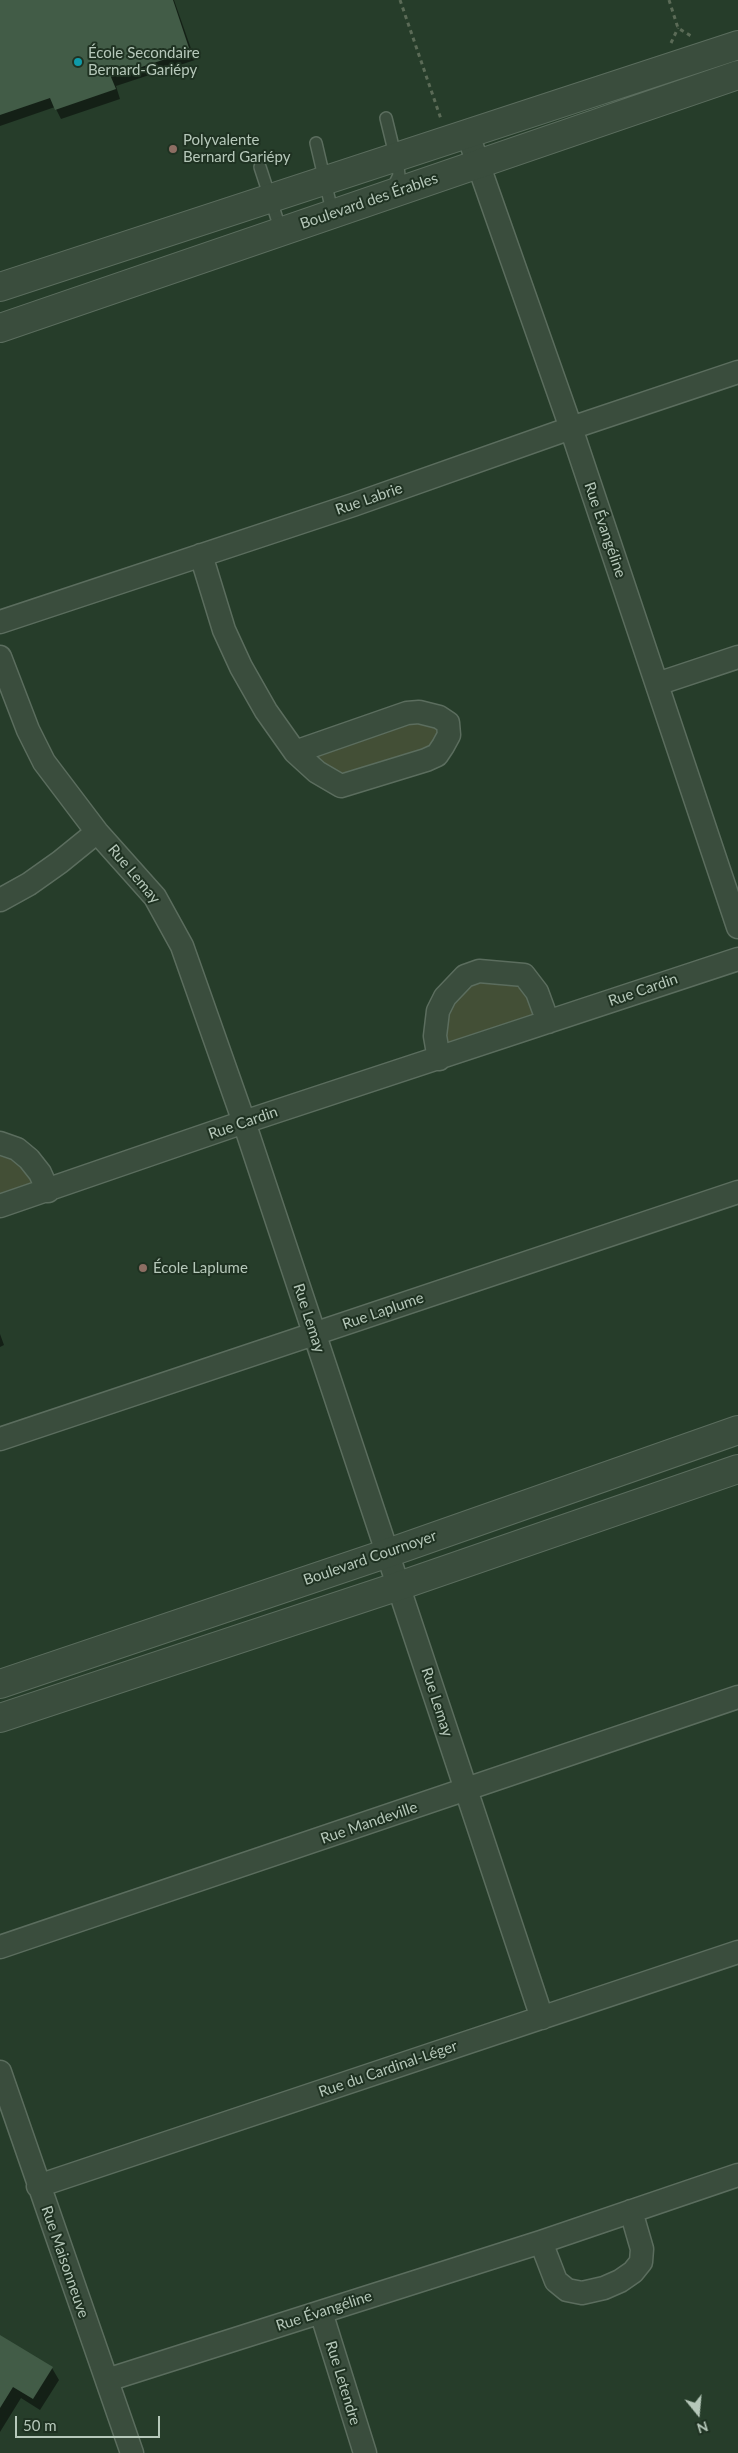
<!DOCTYPE html>
<meta charset="utf-8">
<style>
body{margin:0}
#map{position:relative;width:738px;height:2453px;overflow:hidden;background:#263d2a;font-family:Lato,sans-serif}
canvas{display:block}
.north{position:absolute;left:673px;top:2388px;width:50px;height:50px;-webkit-text-stroke:4px #1f3222;paint-order:stroke;rotate:163deg;font-size:14px;font-weight:700;line-height:20px;text-align:center;color:#b6c8ba}
.north::after{content:'';display:block;margin:auto;width:18px;height:22px;background:#b6c8ba;clip-path:polygon(50% 0,100% 100%,50% 72%,0 100%)}
.scale{position:absolute;left:15px;top:2416px;width:145px;height:22px;box-sizing:border-box;border:2px solid #b6c8ba;border-top:0;padding-left:6px;font-size:15px;line-height:18px;white-space:nowrap;color:#b6c8ba;-webkit-text-stroke:4px #1f3222;paint-order:stroke}
</style>
<div id="map">
<canvas width="738" height="2453"></canvas>
<div class="north">N</div>
<div class="scale">50 m</div>
</div>
<script>
const c = document.querySelector('canvas').getContext('2d');
c.lineJoin = 'round';
function fill(path, color) { c.fillStyle = color; c.fill(path, 'evenodd'); }
const shape = rows => new Path2D(rows.map(r => 'M' + r).join(''));
function stroke(path, color, width, dash) { c.strokeStyle = color; c.lineWidth = width; c.lineCap = dash ? 'butt' : 'round'; c.setLineDash(dash || []); c.stroke(path); }
function write(font, color, halo, rows, align = 'center') {
  c.font = font + ' Lato,sans-serif'; c.lineWidth = 4; c.setLineDash([]); c.textBaseline = 'middle'; c.strokeStyle = halo; c.fillStyle = color; for (const [text, x, y, turn = 0] of rows) {
    c.save(); c.translate(x, y); c.rotate((+turn || 0) * Math.PI / 180); c.textAlign = isNaN(turn) ? turn : align; if (halo) c.strokeText(text, 0, 0); c.fillText(text, 0, 0); c.restore();
  }
}
fill(shape([
 [408,716,445,725,436,752,341,783,301,753],
 [508,973,542,1017,437,1050,454,985],
 [0,1145,45,1185,0,1201]
]), '#434f36');
fill(shape([
 [0,0,174,0,195,60,116,86,120,99,61,119,55,107,0,126],
 [0,1334,4,1345,0,1347],
 [0,2337,52,2368,59,2380,40,2410,21,2398,0,2432]
]), '#0007');
fill(shape([
 [0,0,173,0,190,51,111,77,116,89,55,110,50,98,0,115],
 [0,2335,53,2367,33,2399,13,2387,0,2408]
]), '#425c47');
const service = shape([
 [386,118,398,167,399,175,392,190],
 [316,143,333,215],
 [260,167,281,231]
]);
const minor = shape([
 [468,135,571,428,738,927],
 [201,555,224,630,241,667,266,711,295,752,317,772,341,786,426,760,437,755,443,746,449,735,448,723,439,717,419,712,407,713,295,752],
 [0,622,353,505,571,428,738,372],
 [0,657,28,730,44,762,97,832,155,897,182,946,244,1122,542,2018],
 [657,684,738,657],
 [0,900,29,884,60,862,97,832],
 [439,1059,435,1036,438,1011,445,997,465,976,479,971,524,975,537,992,548,1022],
 [0,1143,17,1149,29,1159,40,1173,48,1191],
 [0,1206,244,1122,738,959],
 [0,1439,738,1192],
 [0,1947,738,1697],
 [0,2072,132,2453],
 [38,2186,738,1952],
 [541,2242,556,2281,567,2290,582,2293,604,2288,620,2281,633,2272,641,2262,642,2249,631,2211],
 [321,2312,365,2453],
 [107,2380,541,2242,738,2175]
]);
const tertiary = shape([
 [0,287,738,45],
 [0,328,738,75],
 [0,1684,388,1553,738,1430],
 [0,1718,399,1586,738,1469]
]);
stroke(service, '#5b6d5e', 14);
stroke(minor, '#5b6d5e', 25);
stroke(tertiary, '#5b6d5e', 30);
stroke(shape([
 [400,0,441,119],
 [669,0,678,28,691,36],
 [671,43,678,28]
]), '#5b6b57', 3, [4, 4]);
stroke(service, '#3a4d3d', 11);
stroke(minor, '#3a4d3d', 22);
stroke(tertiary, '#3a4d3d', 28);
for (const [x, y, r, color] of [
 [78,62,5,"#0f9aa8"],
 [173,149,5,"#8d6e63"],
 [143,1268,5,"#8d6e63"]
]) { const dot = new Path2D(); dot.arc(x, y, r, 0, 2 * Math.PI); c.fillStyle = color; c.fill(dot); stroke(dot, '#1f3222', 2); }
write('15px', '#b6c8ba', '#1f3222', [
 ["École Secondaire",88,53],
 ["Bernard-Gariépy",88,70],
 ["Polyvalente",183,140],
 ["Bernard Gariépy",183,157],
 ["École Laplume",153,1268]
], 'left');
write('15px', '#b6c8ba', '#1f3222', [
 ["Boulevard des Érables",369,201,-19],
 ["Rue Labrie",369,499,-19],
 ["Rue Évangéline",605,530,71],
 ["Rue Lemay",134,874,50],
 ["Rue Cardin",643,990,-19],
 ["Rue Cardin",243,1123,-19],
 ["Rue Laplume",383,1311,-19],
 ["Rue Lemay",309,1318,72],
 ["Boulevard Cournoyer",370,1558,-19],
 ["Rue Lemay",437,1702,72],
 ["Rue Mandeville",369,1823,-19],
 ["Rue du Cardinal-Léger",388,2069,-19],
 ["Rue Maisonneuve",65,2262,71],
 ["Rue Évangéline",324,2311,-18],
 ["Rue Letendre",343,2383,73]
]);
</script>
